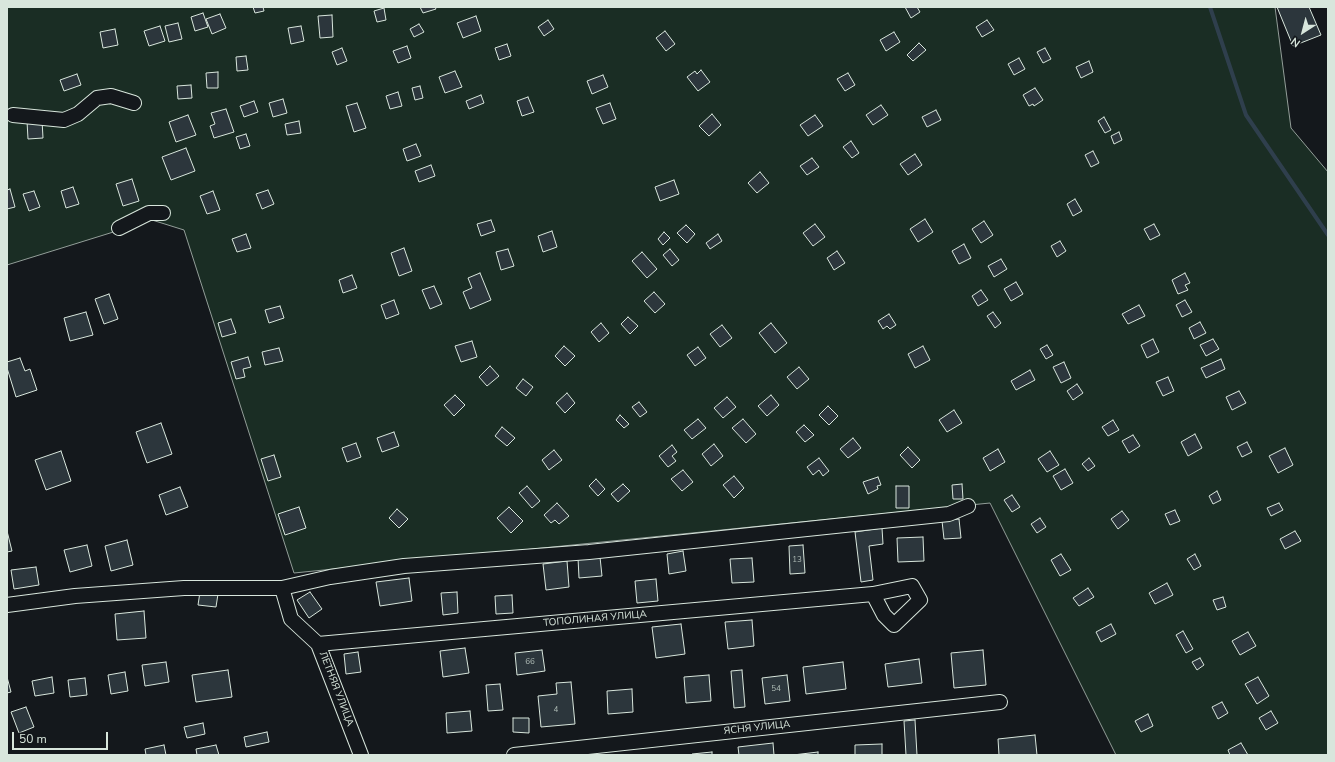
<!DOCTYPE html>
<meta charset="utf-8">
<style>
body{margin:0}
#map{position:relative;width:1335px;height:762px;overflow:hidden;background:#14181c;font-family:"Nunito Sans",sans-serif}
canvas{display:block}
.frame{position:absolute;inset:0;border:8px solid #d8e6dc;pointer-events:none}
.north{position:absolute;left:1283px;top:12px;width:40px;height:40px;-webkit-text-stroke:3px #14181c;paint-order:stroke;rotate:216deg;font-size:11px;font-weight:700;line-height:16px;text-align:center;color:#d8e6dc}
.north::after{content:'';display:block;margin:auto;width:14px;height:18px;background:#d8e6dc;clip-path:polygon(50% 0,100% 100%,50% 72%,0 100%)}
.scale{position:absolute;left:12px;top:732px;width:96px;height:18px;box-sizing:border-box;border:2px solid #d8e6dc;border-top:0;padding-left:5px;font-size:12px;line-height:14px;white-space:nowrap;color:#d8e6dc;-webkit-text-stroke:3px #14181c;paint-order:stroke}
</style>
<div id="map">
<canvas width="1335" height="762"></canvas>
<div class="frame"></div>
<div class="north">N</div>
<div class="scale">50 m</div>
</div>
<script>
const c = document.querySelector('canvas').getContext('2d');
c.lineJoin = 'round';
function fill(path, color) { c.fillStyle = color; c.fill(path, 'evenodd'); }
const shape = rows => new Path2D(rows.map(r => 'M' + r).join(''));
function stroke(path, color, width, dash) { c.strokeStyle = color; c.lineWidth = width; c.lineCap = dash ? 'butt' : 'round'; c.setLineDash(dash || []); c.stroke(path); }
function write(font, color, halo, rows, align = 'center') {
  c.font = font + ' "Nunito Sans",sans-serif'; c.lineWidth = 3; c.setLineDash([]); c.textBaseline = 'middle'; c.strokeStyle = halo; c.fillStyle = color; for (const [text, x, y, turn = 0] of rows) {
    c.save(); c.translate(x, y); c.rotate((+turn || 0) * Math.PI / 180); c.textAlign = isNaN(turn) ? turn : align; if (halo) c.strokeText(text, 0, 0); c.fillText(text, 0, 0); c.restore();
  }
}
const green = shape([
 [7,7,1275,7,1291,128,1328,172,1328,755,1116,755,990,503,294,573,184,230,152,220,7,265,7,7]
]);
fill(green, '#1a2d24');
stroke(green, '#939e99', 1);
stroke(shape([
 [1210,7,1246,115,1328,235]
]), '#2f3f4d', 4);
const building = shape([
 [253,7,263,7,264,11,255,13,253,7],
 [420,7,435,7,436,9,423,13,420,7],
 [905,7,917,7,920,12,911,18,905,7],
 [1277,7,1309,7,1321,35,1293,46,1277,7],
 [384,8,386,20,377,22,374,11,384,8],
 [203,13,208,27,195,31,191,17,203,13],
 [220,14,226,28,212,34,206,19,220,14],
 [332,15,333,37,320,38,318,16,332,15],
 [476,16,481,31,463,38,457,23,476,16],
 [548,20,554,29,544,36,538,27,548,20],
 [987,20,994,30,982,37,976,27,987,20],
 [178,23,182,39,169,42,165,26,178,23],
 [419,24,424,32,414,37,410,29,419,24],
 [160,26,165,41,149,46,144,31,160,26],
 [301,26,304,41,291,44,288,28,301,26],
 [115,29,118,45,103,48,100,32,115,29],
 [665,31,675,44,666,51,656,38,665,31],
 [894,32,900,42,886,51,880,40,894,32],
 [919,43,926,50,913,61,907,55,919,43],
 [507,44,511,56,499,60,495,48,507,44],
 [407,46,411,58,398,63,393,51,407,46],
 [342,48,347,61,337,65,332,52,342,48],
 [1045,48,1051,59,1043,63,1037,52,1045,48],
 [246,56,248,70,237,71,236,57,246,56],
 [1019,58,1025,69,1014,75,1008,64,1019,58],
 [1089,61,1093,72,1081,78,1076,67,1089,61],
 [701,70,710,82,698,91,687,77,695,71,697,74,701,70],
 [455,71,462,87,445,93,439,77,455,71],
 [218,72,218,88,207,88,206,73,218,72],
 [848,73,855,85,845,91,837,79,848,73],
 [77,74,81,85,64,91,60,80,77,74],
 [603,75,608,87,592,94,587,81,603,75],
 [191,85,192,98,178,99,177,86,191,85],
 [420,86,423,98,415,100,412,88,420,86],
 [1035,88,1043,100,1034,106,1033,104,1029,106,1023,95,1035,88],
 [398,92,402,106,390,109,386,96,398,92],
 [481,95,484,103,469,109,466,101,481,95],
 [528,97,534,112,522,116,517,101,528,97],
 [283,99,287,113,273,117,269,103,283,99],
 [254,101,258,112,244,117,240,106,254,101],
 [357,103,366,128,354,132,346,106,357,103],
 [610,103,616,119,603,124,596,108,610,103],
 [881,105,888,115,873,125,866,115,881,105],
 [226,109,234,132,214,138,210,126,215,124,211,113,226,109],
 [936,110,941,120,927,127,922,117,936,110],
 [712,114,721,125,709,136,699,126,712,114],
 [188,115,196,135,176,142,169,122,188,115],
 [815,115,823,126,808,136,800,125,815,115],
 [1104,117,1111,130,1105,133,1098,121,1104,117],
 [42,120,43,138,28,139,27,121,42,120],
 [299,121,301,133,287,135,285,124,299,121],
 [1119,132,1122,140,1114,144,1111,136,1119,132],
 [246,134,250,146,240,149,236,137,246,134],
 [851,141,859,153,852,158,843,147,851,141],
 [416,144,421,156,407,161,403,149,416,144],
 [186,148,195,171,171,180,162,157,186,148],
 [1093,151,1099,163,1091,167,1085,155,1093,151],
 [915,154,922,165,908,175,900,164,915,154],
 [812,158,819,167,807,175,800,166,812,158],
 [431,165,435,176,419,182,415,171,431,165],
 [760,172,769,183,757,193,748,183,760,172],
 [132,179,139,201,123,206,116,184,132,179],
 [674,180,679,194,660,201,655,187,674,180],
 [73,187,79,204,66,208,61,191,73,187],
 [10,189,15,207,7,209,7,190,10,189],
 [268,190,274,204,262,209,256,194,268,190],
 [34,191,40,207,29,211,23,194,34,191],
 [213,191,220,210,207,214,200,196,213,191],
 [1075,199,1082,211,1073,216,1067,204,1075,199],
 [925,219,933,232,918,242,910,229,925,219],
 [491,220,495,231,481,236,477,224,491,220],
 [984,221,993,235,981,243,972,229,984,221],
 [815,224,825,237,813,246,803,233,815,224],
 [1154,224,1160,235,1150,240,1144,229,1154,224],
 [686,225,695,234,687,243,677,233,686,225],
 [552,231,557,247,543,252,538,236,552,231],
 [664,232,670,238,663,245,658,239,664,232],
 [246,234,251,248,237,252,232,239,246,234],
 [718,234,722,241,710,249,706,243,718,234],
 [1060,241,1066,251,1057,257,1051,246,1060,241],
 [964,244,971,258,959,264,952,251,964,244],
 [404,248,412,271,399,276,391,253,404,248],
 [508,249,514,266,501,270,496,252,508,249],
 [670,249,679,260,672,266,663,255,670,249],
 [837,251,845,263,834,270,827,258,837,251],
 [642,252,657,269,647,278,632,261,642,252],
 [1001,259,1007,269,994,277,988,266,1001,259],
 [480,273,491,300,470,309,463,292,472,288,468,278,480,273],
 [1185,273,1190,283,1185,285,1188,290,1178,294,1172,280,1185,273],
 [352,275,357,288,343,293,339,280,352,275],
 [1016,282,1023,294,1011,301,1004,289,1016,282],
 [434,286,442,304,430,309,422,290,434,286],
 [981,290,988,300,978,306,972,296,981,290],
 [654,292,665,304,655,313,644,301,654,292],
 [109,294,118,319,104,324,95,299,109,294],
 [394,300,399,314,386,319,381,305,394,300],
 [1185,300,1192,312,1182,317,1176,305,1185,300],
 [1139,305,1145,316,1128,324,1122,314,1139,305],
 [280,306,284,318,269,323,265,310,280,306],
 [86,312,93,335,70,341,64,318,86,312],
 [993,312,1001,323,995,328,987,316,993,312],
 [889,314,896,325,890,329,887,326,883,329,878,321,889,314],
 [628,317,638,326,630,334,621,324,628,317],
 [231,319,236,333,222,337,218,323,231,319],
 [1200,322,1206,333,1194,339,1189,328,1200,322],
 [601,323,609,333,599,342,591,332,601,323],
 [771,323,787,343,775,353,759,333,771,323],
 [722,325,732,338,720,347,710,334,722,325],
 [1153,339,1159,352,1147,358,1141,345,1153,339],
 [1213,339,1219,349,1206,356,1200,345,1213,339],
 [472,341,477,357,461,362,455,346,472,341],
 [1047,345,1053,355,1046,359,1040,349,1047,345],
 [564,346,575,356,565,366,555,356,564,346],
 [923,346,930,360,915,368,908,354,923,346],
 [698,347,706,358,695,366,687,355,698,347],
 [279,348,283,361,265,365,262,352,279,348],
 [248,357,251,367,243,369,245,377,236,379,231,362,248,357],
 [20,358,25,371,30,369,37,390,16,397,7,368,7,362,20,358],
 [1221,359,1225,369,1206,378,1201,368,1221,359],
 [1064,362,1071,378,1061,383,1053,367,1064,362],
 [490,366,499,376,487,386,479,377,490,366],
 [799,367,809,379,797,389,787,377,799,367],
 [1030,370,1035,380,1016,390,1011,381,1030,370],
 [1168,377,1174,391,1163,396,1156,382,1168,377],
 [523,379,533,387,526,396,516,388,523,379],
 [1077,384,1083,393,1073,400,1067,391,1077,384],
 [1239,391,1246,403,1232,410,1226,397,1239,391],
 [567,393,575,403,565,413,556,403,567,393],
 [455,395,465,405,454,416,444,405,455,395],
 [771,395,779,405,767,416,758,406,771,395],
 [727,397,736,407,723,418,714,408,727,397],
 [639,402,647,412,640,417,632,407,639,402],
 [828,406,838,416,829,425,819,415,828,406],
 [954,410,962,423,947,432,939,420,954,410],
 [620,415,629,424,624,428,616,420,620,415],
 [698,419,706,428,692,439,684,430,698,419],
 [743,419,756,434,746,443,732,428,743,419],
 [1113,420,1119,430,1108,436,1102,427,1113,420],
 [161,423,172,454,147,463,136,432,161,423],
 [804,425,814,435,805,442,796,432,804,425],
 [502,427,515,438,507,446,495,436,502,427],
 [394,432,399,446,382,452,377,438,394,432],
 [1195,434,1202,448,1188,456,1181,442,1195,434],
 [1133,435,1140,446,1129,453,1122,441,1133,435],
 [853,438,861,448,848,458,840,449,853,438],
 [1247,442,1252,452,1242,457,1237,447,1247,442],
 [356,443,361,457,347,462,342,448,356,443],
 [714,444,723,456,711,466,702,454,714,444],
 [672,445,677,452,672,456,676,461,668,467,659,456,672,445],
 [908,447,920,460,912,468,900,455,908,447],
 [1285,448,1293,465,1278,473,1269,456,1285,448],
 [998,449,1005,462,990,471,983,458,998,449],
 [554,450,562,460,549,470,542,460,554,450],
 [61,451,71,481,46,490,35,460,61,451],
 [1050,451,1059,465,1047,472,1038,459,1050,451],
 [274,455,281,477,268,481,261,459,274,455],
 [819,458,829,471,823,476,819,470,813,475,807,467,819,458],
 [1089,458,1095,466,1088,471,1082,464,1089,458],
 [1065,469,1073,483,1061,490,1053,476,1065,469],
 [683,470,693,482,682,491,671,479,683,470],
 [734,476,744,488,734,498,723,485,734,476],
 [878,477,881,485,877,486,878,489,868,494,863,482,878,477],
 [596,479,605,489,598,496,589,486,596,479],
 [623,484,630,491,618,502,611,494,623,484],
 [962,484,963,499,953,499,952,485,962,484],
 [527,486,540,501,532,508,519,493,527,486],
 [896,486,909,486,909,508,896,508,896,486],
 [180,487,188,507,166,515,159,495,180,487],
 [1217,491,1221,500,1213,504,1209,496,1217,491],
 [1012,495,1020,507,1012,512,1004,500,1012,495],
 [557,503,569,516,559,524,555,520,551,523,544,515,557,503],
 [1279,503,1283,510,1271,516,1267,508,1279,503],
 [299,507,306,528,285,535,278,514,299,507],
 [509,507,523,521,511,533,497,518,509,507],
 [397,509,408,519,399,528,389,518,397,509],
 [1175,510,1180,521,1170,525,1165,514,1175,510],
 [1122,511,1129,520,1118,529,1111,519,1122,511],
 [1040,518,1046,527,1037,533,1031,524,1040,518],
 [959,519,961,538,944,539,942,521,959,519],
 [882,528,883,544,869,546,873,580,861,582,855,532,882,528],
 [7,531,12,551,7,552,7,531],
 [1295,531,1301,541,1285,549,1280,539,1295,531],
 [923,537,924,561,898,562,897,538,923,537],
 [127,540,133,565,111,571,105,546,127,540],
 [87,545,92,566,70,572,64,550,87,545],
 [803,545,805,573,790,574,789,546,803,545],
 [683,551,686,571,669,574,667,554,683,551],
 [1061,554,1071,570,1060,576,1051,560,1061,554],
 [1195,554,1201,566,1194,570,1187,559,1195,554],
 [600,557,602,576,579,578,578,558,600,557],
 [752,558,754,582,732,583,730,559,752,558],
 [567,561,569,587,546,590,543,564,567,561],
 [36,567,39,585,14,589,11,570,36,567],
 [409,578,412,601,380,606,376,582,409,578],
 [656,579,658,601,637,603,635,581,656,579],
 [1167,583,1173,595,1155,604,1149,593,1167,583],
 [1088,588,1094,597,1079,606,1073,598,1088,588],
 [200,592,218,594,216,607,198,605,200,592],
 [310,592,322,609,309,618,297,600,310,592],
 [457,592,458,613,443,615,441,593,457,592],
 [512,595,513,613,496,614,495,596,512,595],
 [1223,597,1226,607,1217,610,1213,600,1223,597],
 [144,611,146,638,117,640,115,614,144,611],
 [752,620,754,646,728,649,725,622,752,620],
 [681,624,685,654,656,658,652,627,681,624],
 [1111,624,1116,634,1101,642,1096,632,1111,624],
 [1183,631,1193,649,1186,653,1176,635,1183,631],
 [1248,632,1256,646,1240,655,1232,641,1248,632],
 [465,648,469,673,443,677,440,651,465,648],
 [542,650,545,671,517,675,515,653,542,650],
 [983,650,986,685,954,688,951,653,983,650],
 [358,652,361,672,346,674,344,654,358,652],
 [1200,658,1204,665,1197,670,1192,662,1200,658],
 [919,659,922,683,888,687,885,664,919,659],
 [166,662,169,682,145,686,142,665,166,662],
 [843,662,846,689,806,694,803,667,843,662],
 [228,670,232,697,196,702,192,675,228,670],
 [742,670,745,707,734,708,731,671,742,670],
 [125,672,128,691,111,694,108,675,125,672],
 [709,675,711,701,686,703,684,677,709,675],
 [787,675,790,701,765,704,762,678,787,675],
 [7,677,11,692,7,693,7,677],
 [52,677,54,693,35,696,32,681,52,677],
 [1258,677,1269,696,1257,704,1245,684,1258,677],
 [85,678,87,695,70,697,68,680,85,678],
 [571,682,575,724,541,727,538,696,557,694,556,683,571,682],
 [500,684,503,710,488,711,486,685,500,684],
 [632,689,633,712,608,714,607,691,632,689],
 [1222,702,1228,713,1218,719,1212,707,1222,702],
 [26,707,34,727,19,733,11,712,26,707],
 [470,711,472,731,447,733,446,713,470,711],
 [1271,711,1278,723,1266,730,1259,718,1271,711],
 [1148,714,1153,726,1141,732,1135,721,1148,714],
 [513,718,529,718,529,733,513,732,513,718],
 [915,720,917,755,906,755,904,721,915,720],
 [203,723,205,734,187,738,184,727,203,723],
 [267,732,269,742,246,747,244,737,267,732],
 [1035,735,1037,755,999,755,998,739,1035,735],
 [773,743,774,755,739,755,738,747,773,743],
 [1241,743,1248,755,1230,755,1228,750,1241,743],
 [882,744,882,755,855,755,855,745,882,744],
 [164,745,166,755,146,755,145,749,164,745],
 [216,745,219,755,197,755,196,749,216,745],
 [712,752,712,755,692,755,692,754,712,752],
 [818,752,818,755,793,755,818,752]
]);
fill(building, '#2c363c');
stroke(building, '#d8e6dc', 1);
const minor = shape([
 [13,115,64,120,78,114,97,98,111,96,134,103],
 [119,228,149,213,163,213],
 [282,588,291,619,318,644,361,755],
 [7,605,75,596,184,588,282,588,330,577,404,566,589,552,949,514,968,506],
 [318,644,873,594,912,586,920,600,894,625,884,615,873,594],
 [514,755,1000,702]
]);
stroke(minor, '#d8e6dc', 16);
stroke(minor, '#14181c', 14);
write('8px', '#adbab4', null, [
 ["13",797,560],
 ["66",530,662],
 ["54",776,689],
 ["4",556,710]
]);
write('10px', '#d8e6dc', '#14181c', [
 ["ТОПОЛИНАЯ УЛИЦА",595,619,-5],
 ["ЛЕТНЯЯ УЛИЦА",336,689,69],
 ["ЯСНЯ УЛИЦА",757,728,-6]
]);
</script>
